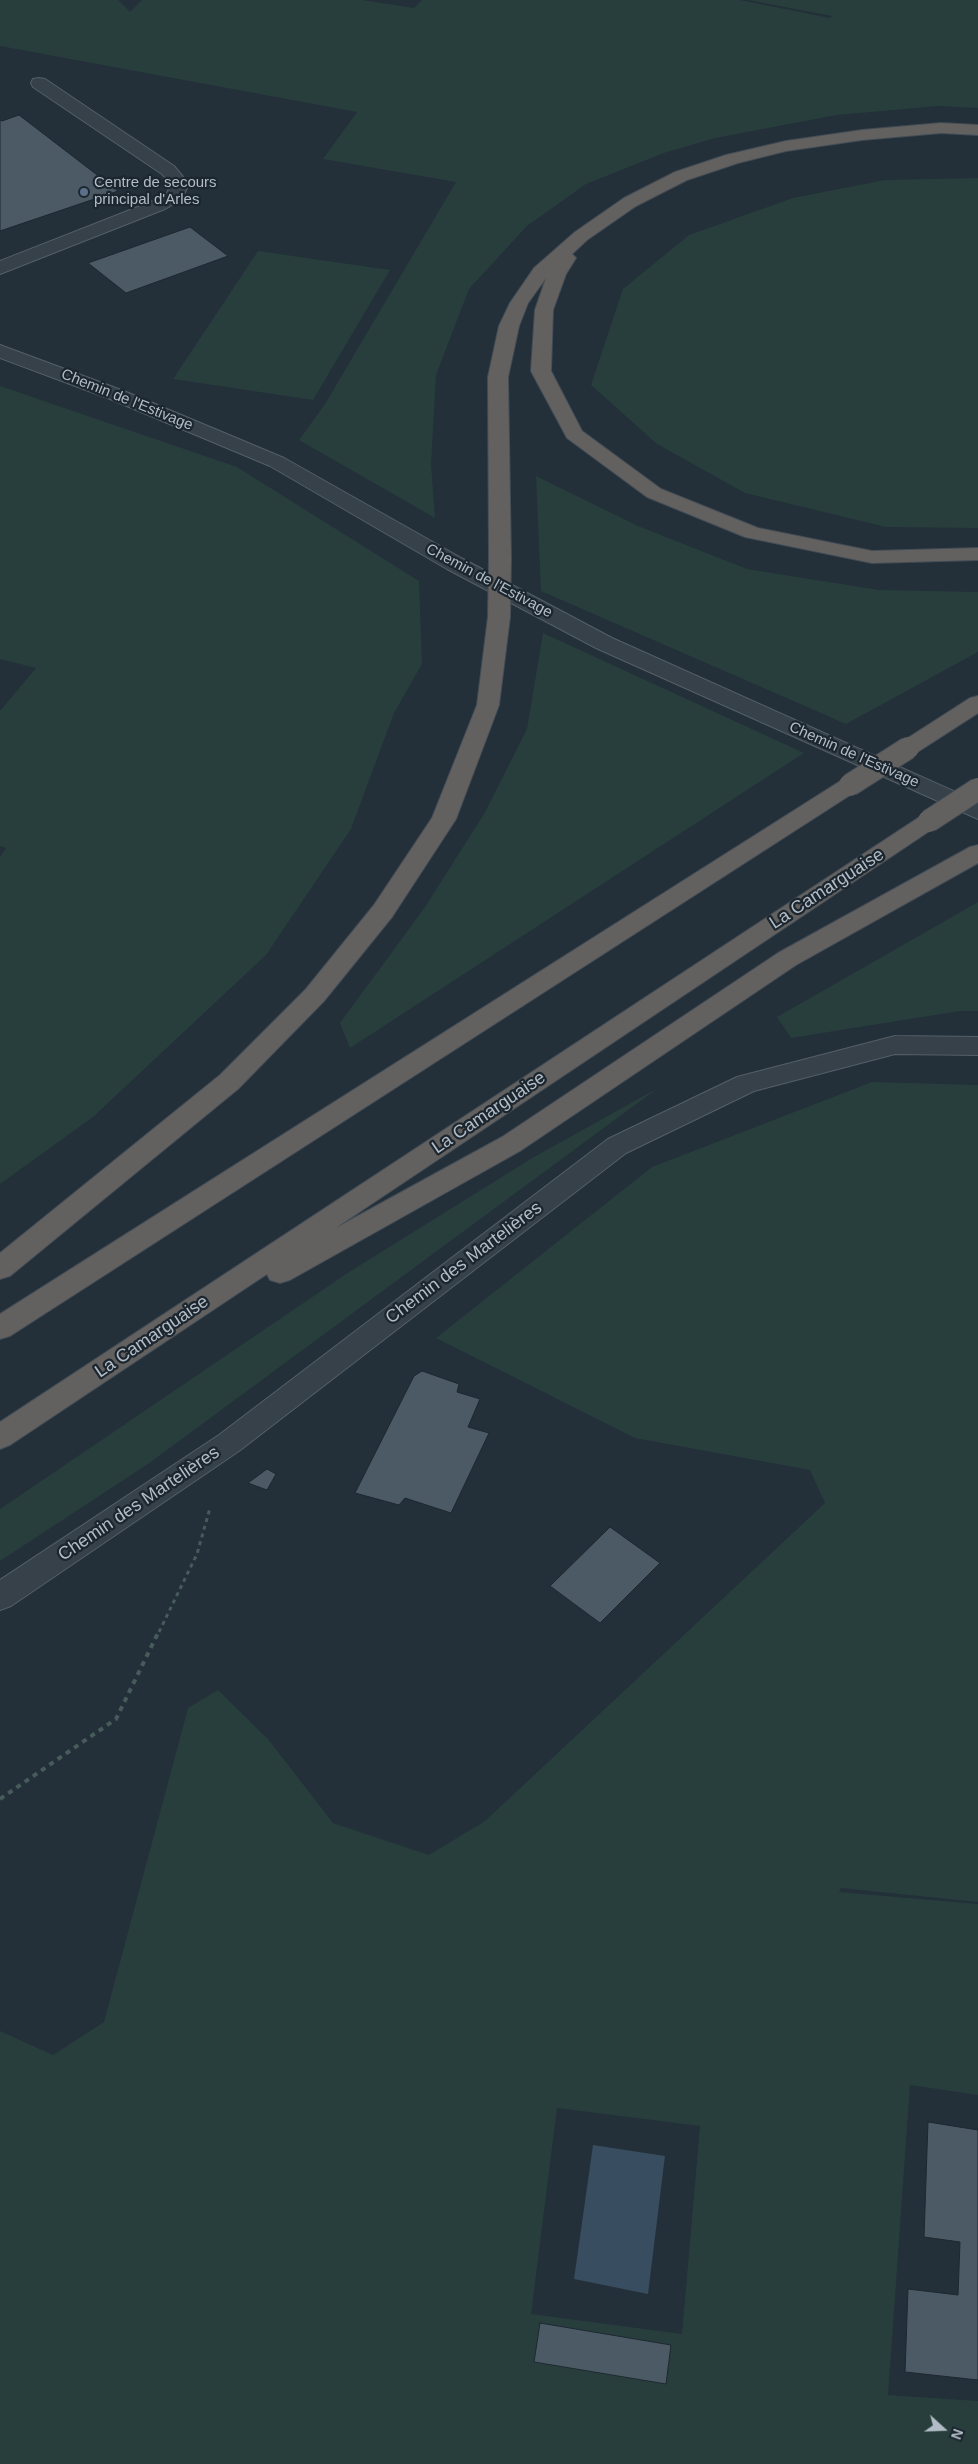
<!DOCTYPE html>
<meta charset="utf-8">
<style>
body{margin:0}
#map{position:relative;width:978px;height:2464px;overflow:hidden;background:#232f39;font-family:Arial,sans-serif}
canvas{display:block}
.north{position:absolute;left:918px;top:2404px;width:50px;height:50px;-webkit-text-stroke:4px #1c262f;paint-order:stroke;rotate:110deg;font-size:14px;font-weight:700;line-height:20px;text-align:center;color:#b2bcc6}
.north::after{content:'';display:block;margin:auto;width:18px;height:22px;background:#b2bcc6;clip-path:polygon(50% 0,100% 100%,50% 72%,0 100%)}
</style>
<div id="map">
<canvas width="978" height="2464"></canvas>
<div class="north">N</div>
</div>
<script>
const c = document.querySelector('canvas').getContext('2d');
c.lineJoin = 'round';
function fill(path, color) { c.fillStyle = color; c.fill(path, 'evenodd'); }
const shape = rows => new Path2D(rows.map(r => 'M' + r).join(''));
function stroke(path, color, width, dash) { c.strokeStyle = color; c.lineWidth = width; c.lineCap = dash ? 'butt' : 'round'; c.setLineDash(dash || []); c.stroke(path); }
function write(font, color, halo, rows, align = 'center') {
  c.font = font + ' Arial,sans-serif'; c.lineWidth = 4.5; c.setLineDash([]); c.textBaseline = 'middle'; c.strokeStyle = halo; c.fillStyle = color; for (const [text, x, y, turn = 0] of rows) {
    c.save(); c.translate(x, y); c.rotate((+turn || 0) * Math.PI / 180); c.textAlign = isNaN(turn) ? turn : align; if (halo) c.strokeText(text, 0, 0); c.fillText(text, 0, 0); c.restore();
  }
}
fill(shape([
 [0,0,118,0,130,12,142,0,362,0,414,8,422,0,740,0,830,18,832,16,748,0,978,0,978,108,938,106,837,115,715,138,664,153,586,184,527,226,469,289,436,375,431,464,435,518,299,440,325,404,456,182,323,159,357,112,0,46],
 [978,178,978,528,886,527,745,493,657,444,591,385,623,289,689,235,793,198,885,180],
 [258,251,390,270,313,400,173,379],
 [0,386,237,467,419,581,422,664,394,713,351,829,266,955,93,1117,0,1184,0,857,6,848,0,846,0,711,36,668,0,659],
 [536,476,638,526,747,569,879,590,978,592,978,652,846,724,541,591],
 [543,633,804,753,350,1048,340,1023,425,907,484,814,527,729],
 [978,902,978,1011,960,1011,791,1038,777,1017],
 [872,1082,978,1085,978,1902,841,1888,839,1892,978,1904,978,2095,910,2085,888,2395,978,2401,978,2464,0,2464,0,2031,53,2055,104,2022,188,1708,218,1690,268,1739,333,1823,429,1855,485,1821,825,1503,810,1470,635,1438,436,1338,652,1167],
 [557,2108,700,2126,682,2334,531,2314],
 [658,1088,148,1464,0,1561,0,1509,349,1272,534,1157]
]), '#283e3d');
fill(shape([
 [593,2145,665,2156,648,2294,574,2279]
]), '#384d5f');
const building = shape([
 [19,115,118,191,0,231,0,120,2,121,19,115],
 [190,227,228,256,126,293,88,263,190,227],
 [422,1371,459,1384,457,1392,480,1399,468,1427,489,1433,451,1513,405,1498,399,1505,355,1493,414,1376,422,1371],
 [267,1469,276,1474,267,1490,248,1483,267,1469],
 [610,1527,660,1563,600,1623,550,1586,610,1527],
 [928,2122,978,2130,978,2380,905,2372,908,2289,958,2295,960,2242,924,2237,928,2122],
 [540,2323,671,2345,666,2384,534,2362,540,2323]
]);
fill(building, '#4c5a65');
stroke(building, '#1e2831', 1);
const service = shape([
 [39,78,45,79,174,166,189,184,181,200,165,209,0,274,0,261,153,201,167,193,171,184,162,174,33,87,31,83,33,79,39,78]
]);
const minor = shape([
 [0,345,124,391,284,458,463,559,612,638,978,802,978,819,596,648,447,569,270,466,110,399,0,358,0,345],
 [895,1036,978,1037,978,1055,895,1054,754,1091,626,1153,239,1451,11,1606,0,1610,0,1580,219,1435,608,1139,737,1077,895,1036]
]);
const trunk = shape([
 [941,123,978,125,978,135,941,133,862,140,786,151,738,163,687,180,636,206,587,240,572,254,576,258,566,274,553,310,551,371,582,431,661,489,758,528,872,551,978,548,978,560,872,563,745,537,647,497,567,438,531,371,535,310,546,278,528,303,519,326,508,377,511,559,508,564,500,565,492,564,489,559,488,377,499,326,510,303,534,268,575,232,624,198,675,172,726,155,786,141,862,130,941,123],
 [499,610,507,612,510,617,499,705,456,819,392,917,324,1001,238,1089,10,1276,0,1279,0,1253,220,1075,306,989,374,905,432,818,477,705,488,617,491,612,499,610],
 [978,696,978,713,916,753,908,755,900,753,896,748,900,743,970,698,978,696],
 [850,778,858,780,862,785,858,790,10,1336,0,1339,0,1314,842,780,850,778],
 [929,813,937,816,941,821,937,826,334,1229,502,1137,778,953,970,847,978,845,978,863,796,965,520,1151,290,1280,280,1283,270,1280,267,1274,10,1445,0,1449,0,1422,921,816,929,813]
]);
stroke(service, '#555f68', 2);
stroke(minor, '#555f68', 2);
stroke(trunk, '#424c55', 2);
stroke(shape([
 [159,1632,197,1554,210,1508]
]), '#475b5b', 3, [4, 4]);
stroke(shape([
 [0,1799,116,1719,159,1631]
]), '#475b5b', 4, [5, 5]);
fill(service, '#37414a');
fill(minor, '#37414a');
fill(trunk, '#626160');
const trunkBridge = shape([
 [499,617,500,559],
 [850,785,908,748],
 [929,821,978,789]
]);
stroke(trunkBridge, '#424c55', 24, []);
stroke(trunkBridge, '#626160', 22);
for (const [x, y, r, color] of [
 [84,192,5,"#5c6f8a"]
]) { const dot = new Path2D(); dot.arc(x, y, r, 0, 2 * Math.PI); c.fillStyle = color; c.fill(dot); stroke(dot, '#1c262f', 2); }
write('15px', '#b2bcc6', '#1c262f', [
 ["Centre de secours",94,183],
 ["principal d'Arles",94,200]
], 'left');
write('15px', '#b2bcc6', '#1c262f', [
 ["Chemin de l'Estivage",127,400,22],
 ["Chemin de l'Estivage",489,581,28],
 ["Chemin de l'Estivage",854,755,24]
]);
write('18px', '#b2bcc6', '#1c262f', [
 ["La Camarguaise",827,889,-33],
 ["La Camarguaise",489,1113,-34],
 ["Chemin des Martelières",464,1263,-37],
 ["La Camarguaise",152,1337,-34],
 ["Chemin des Martelières",139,1504,-34]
]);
</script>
